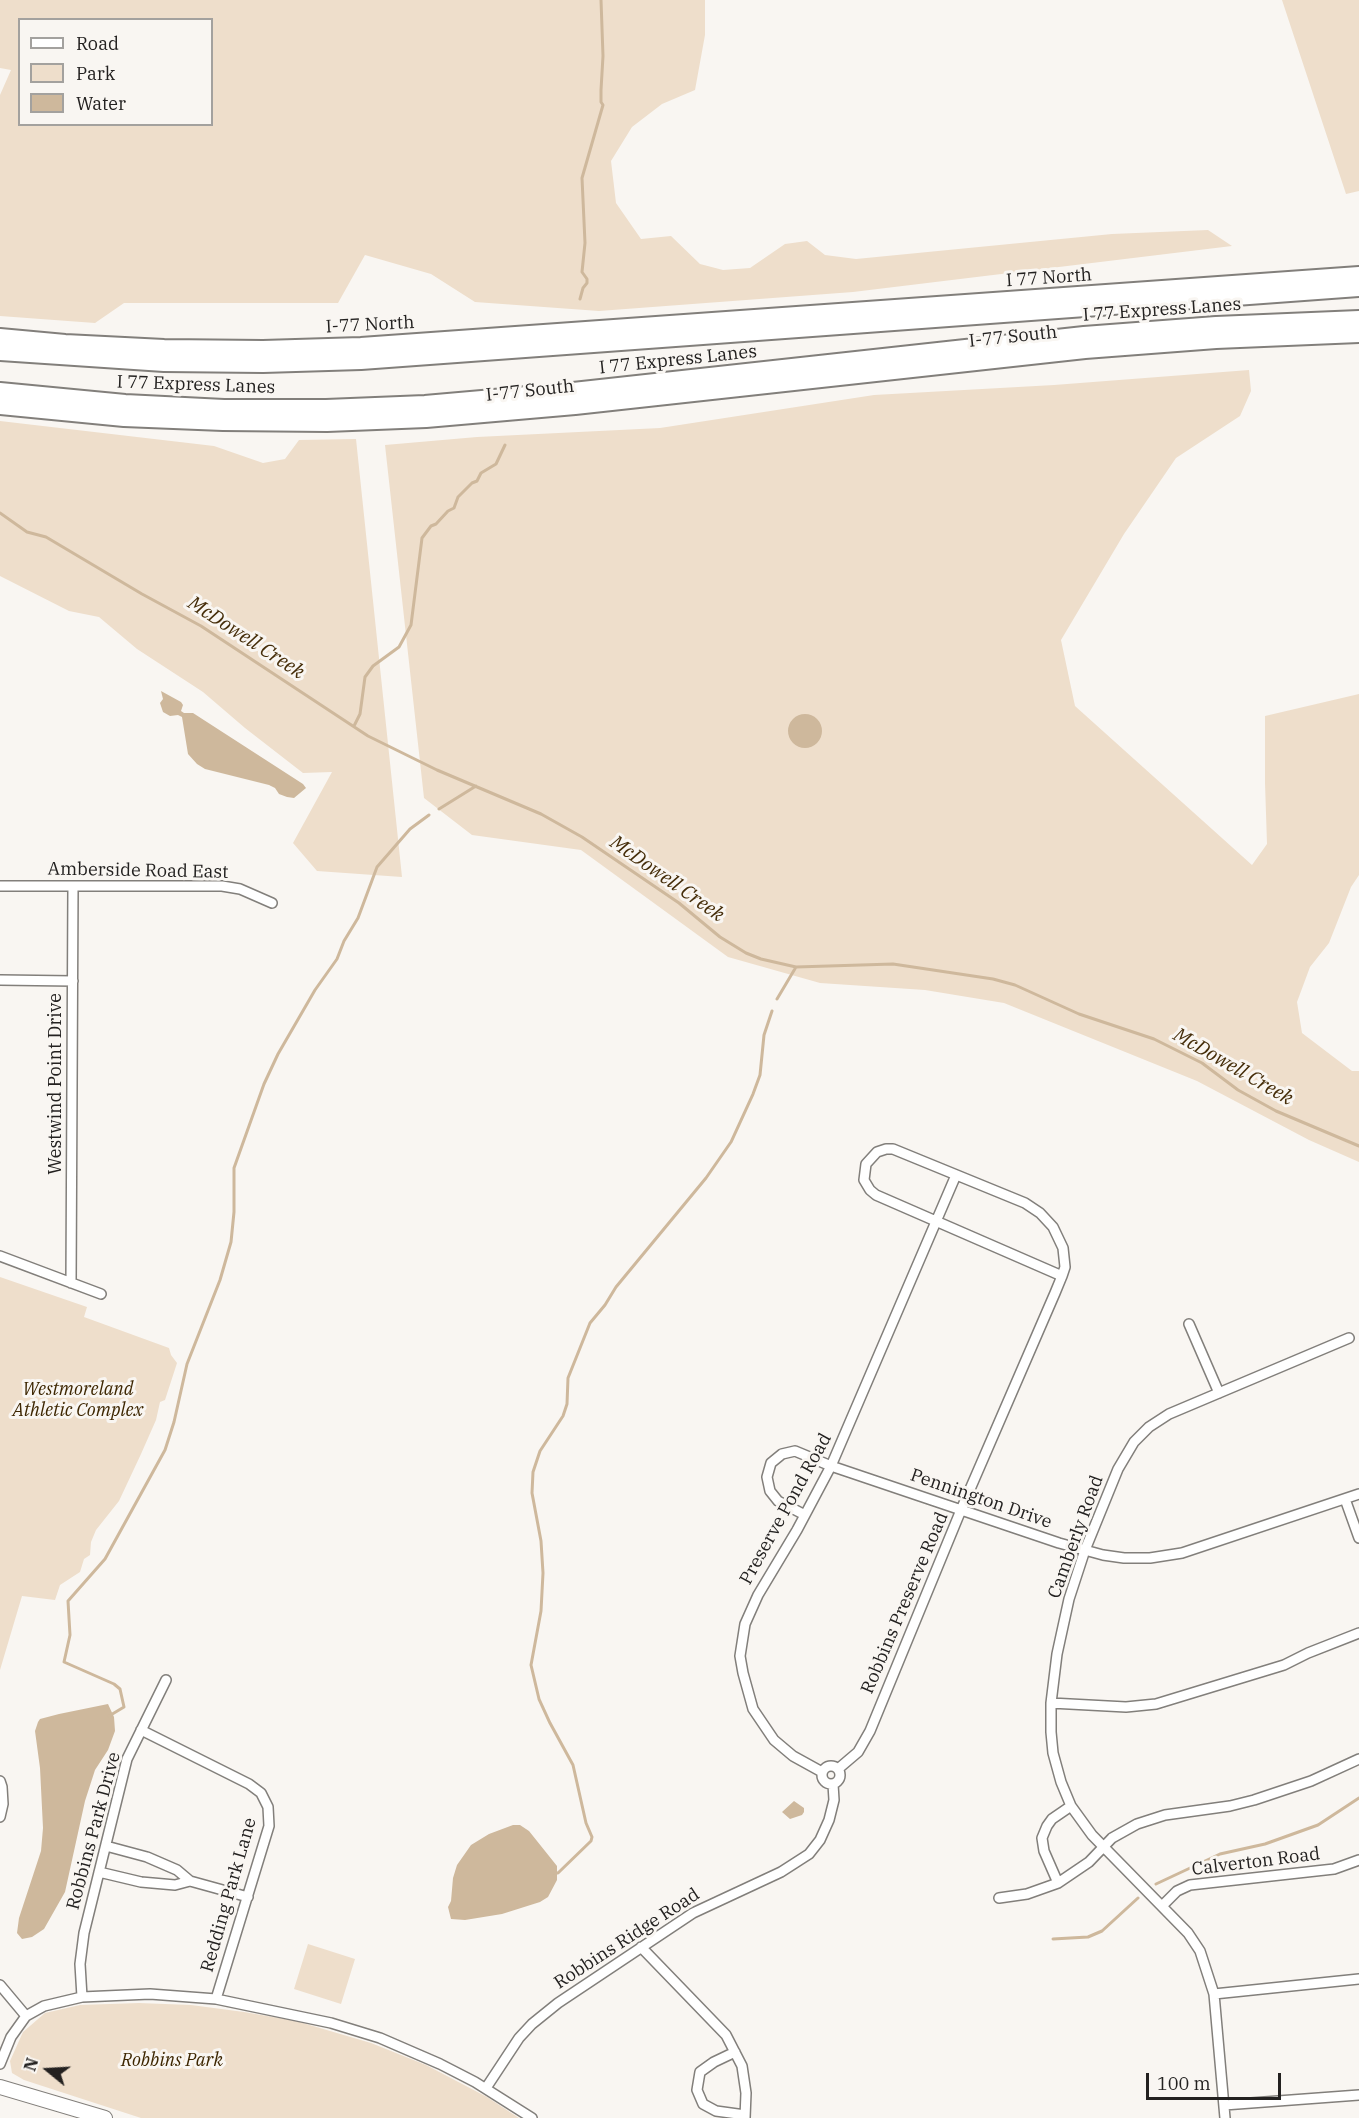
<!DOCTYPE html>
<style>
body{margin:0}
#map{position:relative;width:1359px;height:2118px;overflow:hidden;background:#f9f6f2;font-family:"IBM Plex Serif",serif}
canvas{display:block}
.legend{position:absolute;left:18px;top:18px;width:195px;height:108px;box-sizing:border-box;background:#f9f6f2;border:2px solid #a3a19e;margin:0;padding:8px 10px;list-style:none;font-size:18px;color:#232120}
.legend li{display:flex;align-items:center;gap:12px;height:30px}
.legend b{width:30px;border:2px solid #a3a19e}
.north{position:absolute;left:18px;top:2040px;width:60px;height:60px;-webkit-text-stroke:4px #f9f6f2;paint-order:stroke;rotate:288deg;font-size:16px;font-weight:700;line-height:24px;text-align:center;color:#232120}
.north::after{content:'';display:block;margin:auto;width:21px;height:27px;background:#232120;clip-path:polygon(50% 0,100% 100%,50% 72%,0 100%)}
.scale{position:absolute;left:1146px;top:2073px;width:135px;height:27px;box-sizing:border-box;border:3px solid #232120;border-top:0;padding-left:8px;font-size:18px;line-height:21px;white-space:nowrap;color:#232120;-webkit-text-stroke:4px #f9f6f2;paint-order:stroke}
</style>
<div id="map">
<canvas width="1359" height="2118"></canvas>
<ul class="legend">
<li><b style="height:8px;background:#fff"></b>Road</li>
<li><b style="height:16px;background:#eedecb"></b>Park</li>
<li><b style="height:16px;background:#ceb89c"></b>Water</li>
</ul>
<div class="north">N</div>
<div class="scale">100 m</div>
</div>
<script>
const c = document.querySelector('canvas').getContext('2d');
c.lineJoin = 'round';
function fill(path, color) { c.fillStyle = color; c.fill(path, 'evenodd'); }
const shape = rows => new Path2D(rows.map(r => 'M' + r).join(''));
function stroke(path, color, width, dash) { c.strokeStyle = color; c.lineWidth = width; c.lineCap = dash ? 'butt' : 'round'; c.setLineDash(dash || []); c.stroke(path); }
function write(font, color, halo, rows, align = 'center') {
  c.font = font + ' "IBM Plex Serif",serif'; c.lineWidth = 6; c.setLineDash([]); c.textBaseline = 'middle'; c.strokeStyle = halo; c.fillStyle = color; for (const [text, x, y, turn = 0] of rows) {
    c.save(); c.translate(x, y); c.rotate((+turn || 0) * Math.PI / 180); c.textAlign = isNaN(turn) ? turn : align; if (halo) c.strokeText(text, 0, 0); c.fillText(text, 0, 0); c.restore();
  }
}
fill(shape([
 [0,0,705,0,705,35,695,90,662,104,632,127,611,161,616,203,641,239,671,236,700,264,723,270,750,268,785,244,807,241,825,255,856,259,1112,234,1208,230,1232,246,853,292,599,311,475,302,431,274,365,255,338,303,124,303,95,323,0,316,0,95,11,70,0,68],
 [20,20,212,20,212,124,20,124],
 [1282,0,1359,0,1359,191,1346,194],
 [1249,370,1251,391,1240,416,1176,458,1124,534,1061,640,1075,706,1252,865,1267,844,1265,783,1265,716,1359,694,1359,875,1351,887,1329,943,1310,967,1297,1002,1302,1033,1352,1071,1359,1071,1359,1162,1309,1140,1197,1081,1004,1003,925,990,820,983,728,957,581,850,472,835,424,798,385,445,477,437,660,428,874,395,1054,385],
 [0,421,214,446,263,463,285,459,299,440,356,439,402,877,317,871,293,843,332,772,303,773,245,728,203,692,137,649,99,617,69,611,0,576],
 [0,1277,87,1307,84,1317,169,1348,171,1355,177,1363,165,1400,160,1402,156,1420,141,1454,119,1501,96,1530,91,1542,90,1555,84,1559,80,1572,60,1585,55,1600,22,1596,0,1670],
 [308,1944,355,1959,341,2004,294,1989],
 [139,2003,191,2005,244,2012,296,2021,371,2043,426,2065,487,2097,519,2118,141,2118,24,2080,12,2073,10,2061,23,2032,45,2013,80,2005]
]), '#eedecb');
fill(shape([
 [161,691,181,702,183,705,181,711,184,713,193,713,303,784,306,788,294,798,287,797,279,794,275,788,269,785,205,769,197,764,188,754,182,717,178,715,170,716,163,712,160,703,163,699],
 '788 731a17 17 0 1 1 34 0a17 17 0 1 1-34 0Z',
 [108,1704,114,1717,115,1731,108,1750,95,1770,85,1801,65,1892,44,1929,32,1937,22,1939,17,1933,19,1918,41,1851,43,1828,40,1768,35,1731,38,1722,40,1719,59,1714],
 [794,1801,804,1808,804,1812,802,1815,790,1819,782,1812],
 [513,1825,520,1825,529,1831,557,1866,557,1880,548,1897,540,1902,502,1914,465,1920,451,1919,448,1907,451,1901,453,1878,457,1865,471,1845,489,1834]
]), '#ceb89c');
stroke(shape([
 [580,299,583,288,587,283,587,279,582,272,585,243,582,178,603,105,601,102,601,90,603,56,601,0],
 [0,513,27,532,46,537,142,594,201,626,368,736,437,770,541,814,582,837,679,903,720,937,746,953,761,959,796,967,893,964,993,979,1015,985,1079,1014,1154,1039,1202,1063,1238,1090,1276,1111,1359,1146],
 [354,726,360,714,365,677,373,666,399,647,411,625,422,538,431,526,436,524,448,511,454,508,458,497,472,483,477,481,481,473,496,464,505,445],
 [439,809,476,786],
 [777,999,796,967],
 [109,1716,124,1707,120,1689,114,1684,64,1662,70,1635,68,1601,105,1559,165,1450,174,1422,187,1364,220,1280,231,1242,234,1212,234,1168,264,1084,278,1054,315,990,337,959,344,941,358,918,377,867,410,829,429,815],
 [555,1873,558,1873,591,1841,592,1837,586,1823,573,1765,550,1723,539,1699,531,1665,541,1611,543,1573,541,1541,532,1493,533,1472,540,1451,563,1416,567,1404,568,1378,590,1323,605,1305,616,1287,706,1178,731,1142,753,1094,760,1075,764,1035,772,1011],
 [1156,1884,1220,1854,1265,1844,1318,1825,1359,1798],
 [1053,1939,1088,1937,1102,1931,1138,1898]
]), '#ceb89c', 3);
const street = shape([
 [0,886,222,886,240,889,272,903],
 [0,980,73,981],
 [0,1256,101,1294],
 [71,1283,73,886],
 [1189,1324,1219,1393],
 [1345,1499,1359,1538],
 [805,1515,778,1501,770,1491,767,1477,771,1463,782,1454,795,1451,831,1466,1059,1543,1103,1555,1124,1558,1150,1558,1182,1553,1359,1494],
 [1051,1703,1126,1707,1156,1704,1284,1665,1308,1653,1359,1633],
 [141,1730,249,1784,261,1793,268,1807,269,1826,216,1999],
 '822 1775a9 9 0 1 1 18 0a9 9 0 1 1-18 0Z',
 [838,1769,858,1752,870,1731,961,1510,1055,1293,1062,1276,1065,1267,1063,1248,1053,1227,1040,1213,1025,1203,893,1149,886,1149,877,1152,866,1164,864,1180,870,1190,876,1195,1062,1276],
 [822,1772,793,1756,774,1740,753,1709,743,1673,740,1656,745,1624,758,1595,797,1530,831,1466,956,1175],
 [0,1781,2,1787,3,1804,0,1817],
 [106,1846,147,1857,177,1870,190,1881,248,1897],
 [99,1872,141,1882,175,1885,190,1881],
 [1058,1883,1044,1851,1042,1838,1047,1826,1052,1819,1071,1806],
 [999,1898,1027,1894,1058,1883,1089,1862,1112,1838,1137,1824,1165,1815,1230,1806,1254,1800,1311,1781,1359,1759],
 [1162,1906,1177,1891,1190,1885,1334,1869,1359,1860],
 [641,1947,726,2035,742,2066,746,2093,745,2118],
 [0,1985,26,2016],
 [1214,1994,1359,1979],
 [82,1997,80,1964,84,1933,127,1759,166,1680],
 [735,2052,714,2062,700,2072,697,2090,703,2104,716,2111,745,2115],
 [0,2064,11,2037,26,2016,44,2006,82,1997,150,1994,216,1999,331,2023,380,2038,440,2064,475,2082,532,2118],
 [486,2088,519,2038,532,2024,558,2003,693,1913,781,1872,809,1854,820,1840,829,1820,834,1800,833,1784],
 [1224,2105,1359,2095],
 [1225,2118,1214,1994,1200,1951,1188,1933,1092,1835,1071,1806,1061,1782,1053,1753,1051,1732,1051,1703,1057,1654,1069,1599,1085,1550,1118,1469,1134,1442,1149,1427,1169,1414,1349,1338]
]);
const secondary = shape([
 [0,2087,105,2118]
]);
const highway = shape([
 [0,337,65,343,164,348,263,349,361,346,1359,275],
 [0,352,164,363,263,364,361,361,1359,288],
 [0,391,125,403,224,408,326,408,425,404,573,391,1084,335,1216,325,1359,319],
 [0,406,124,418,223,422,327,423,426,419,575,406,1085,350,1216,340,1359,334]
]);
stroke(street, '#827f7b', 12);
stroke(secondary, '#827f7b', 16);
stroke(highway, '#827f7b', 20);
stroke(street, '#fff', 9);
stroke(secondary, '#fff', 14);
stroke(highway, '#fff', 16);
write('18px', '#232120', '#f9f6f2', [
 ["I 77 North",1049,278,-4],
 ["I 77 Express Lanes",1162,310,-4],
 ["I-77 North",370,325,-3],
 ["I-77 South",1013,337,-6],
 ["I 77 Express Lanes",678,360,-6],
 ["I 77 Express Lanes",196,385,2],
 ["I-77 South",530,391,-6],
 ["Amberside Road East",138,871,1],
 ["Westwind Point Drive",56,1084,-90],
 ["Pennington Drive",981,1499,19],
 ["Preserve Pond Road",786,1509,-61],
 ["Camberly Road",1076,1537,-70],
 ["Robbins Preserve Road",905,1603,-67],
 ["Robbins Park Drive",94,1831,-75],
 ["Calverton Road",1256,1862,-7],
 ["Redding Park Lane",229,1895,-74],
 ["Robbins Ridge Road",627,1939,-33]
]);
write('italic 18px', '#3d2601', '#f9f6f2', [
 ["Westmoreland",78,1390],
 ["Athletic Complex",78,1411],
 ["Robbins Park",172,2061]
]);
write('italic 20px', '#452d09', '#f9f6f2', [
 ["McDowell Creek",246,638,33],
 ["McDowell Creek",667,879,35],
 ["McDowell Creek",1233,1067,30]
]);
</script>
